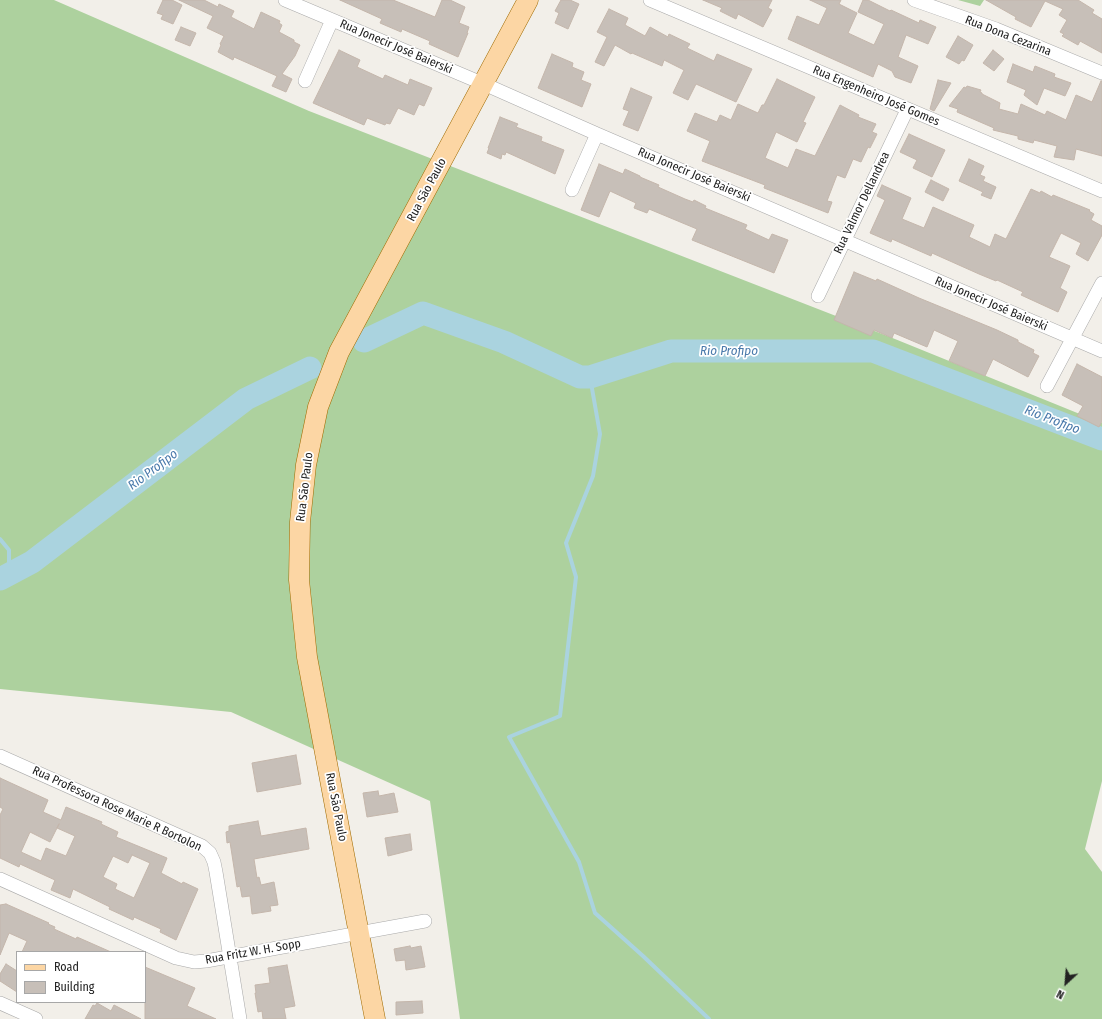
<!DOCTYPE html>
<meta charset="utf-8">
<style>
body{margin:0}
#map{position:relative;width:1102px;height:1019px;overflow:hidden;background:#f2efe9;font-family:"Fira Sans Condensed",sans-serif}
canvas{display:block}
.legend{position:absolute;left:16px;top:951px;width:130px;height:52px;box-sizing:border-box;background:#fff;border:1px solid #a7a7a7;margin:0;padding:5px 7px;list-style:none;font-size:12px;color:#222}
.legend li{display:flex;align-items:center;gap:8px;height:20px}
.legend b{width:20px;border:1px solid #a7a7a7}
.north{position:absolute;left:1046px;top:963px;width:40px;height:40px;-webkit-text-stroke:3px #fff;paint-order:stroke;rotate:206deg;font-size:11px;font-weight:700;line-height:16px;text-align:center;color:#222}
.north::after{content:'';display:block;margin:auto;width:14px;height:18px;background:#222;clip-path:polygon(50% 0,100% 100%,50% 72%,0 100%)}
</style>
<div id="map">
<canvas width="1102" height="1019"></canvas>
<ul class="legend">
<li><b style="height:5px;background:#fcd6a4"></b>Road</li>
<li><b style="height:11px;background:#c7bfb8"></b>Building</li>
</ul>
<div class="north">N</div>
</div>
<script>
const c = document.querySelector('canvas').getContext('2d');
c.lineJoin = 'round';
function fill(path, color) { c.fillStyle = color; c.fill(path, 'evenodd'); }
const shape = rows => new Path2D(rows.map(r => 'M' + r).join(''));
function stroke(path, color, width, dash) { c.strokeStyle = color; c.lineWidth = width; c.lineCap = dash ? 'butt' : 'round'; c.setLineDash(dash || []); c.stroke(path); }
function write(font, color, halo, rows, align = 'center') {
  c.font = font + ' "Fira Sans Condensed",sans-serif'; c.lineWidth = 3.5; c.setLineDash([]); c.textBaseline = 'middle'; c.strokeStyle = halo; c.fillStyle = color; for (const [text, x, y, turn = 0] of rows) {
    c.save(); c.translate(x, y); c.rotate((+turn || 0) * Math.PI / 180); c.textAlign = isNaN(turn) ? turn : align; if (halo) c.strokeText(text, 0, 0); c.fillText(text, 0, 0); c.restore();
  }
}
fill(shape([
 [0,0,54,0,309,111,890,337,1102,423,1102,781,1085,849,1102,872,1102,1019,460,1019,430,801,231,712,0,689],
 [958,0,984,0,980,6]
]), '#add19e');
stroke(shape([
 [590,377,600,434,593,476,566,543,576,577,560,716,509,737,579,862,595,913,643,956,709,1019],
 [0,539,9,550,9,574]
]), '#aad3df', 4);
stroke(shape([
 [364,341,423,313,504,342,580,377,590,377,671,351,873,351,1102,439],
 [0,579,32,562,246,399,310,368]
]), '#aad3df', 23);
const building = shape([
 [163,0,172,0,182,5,173,24,161,19,163,15,157,13,163,0],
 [179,0,204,0,218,7,219,4,234,11,231,17,254,29,261,12,280,21,279,23,282,25,279,32,294,40,294,42,300,45,295,56,282,74,292,79,286,92,272,86,277,76,234,57,233,60,218,52,221,45,220,44,224,36,207,28,213,16,179,0],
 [340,0,393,0,435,17,442,0,450,0,465,7,459,23,469,27,467,33,468,33,458,57,429,44,430,41,402,29,401,32,380,23,382,19,340,0],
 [561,0,570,0,579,4,568,29,555,23,559,13,555,11,561,0],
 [703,0,772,0,768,8,772,10,763,27,738,14,736,19,720,11,722,8,703,0],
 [810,0,841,0,839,4,857,13,848,33,874,45,884,24,858,12,863,0,868,0,890,11,891,10,919,23,920,20,936,27,928,44,906,35,898,57,918,66,911,83,895,77,892,71,878,64,873,77,788,39,797,16,819,25,827,8,810,0],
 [986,0,1078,0,1094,10,1092,13,1102,19,1102,53,1080,41,1078,45,1062,36,1064,34,1060,32,1067,20,1059,15,1063,9,1045,1,1031,27,1015,19,1016,17,986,0],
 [609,9,628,18,625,25,645,36,650,27,668,37,669,34,690,44,687,48,714,61,717,54,752,69,736,102,696,84,688,100,673,93,684,70,664,60,662,66,632,53,631,54,615,45,604,66,595,62,607,37,597,32,609,9],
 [181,27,196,33,190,46,175,40,181,27],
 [958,36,973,45,964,61,962,60,959,64,946,57,958,36],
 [339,50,360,60,357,67,383,79,385,75,408,85,410,79,432,88,424,106,419,104,414,115,398,108,390,124,386,123,385,125,367,118,364,125,313,103,339,50],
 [993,50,1004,59,994,71,983,63,993,50],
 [552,54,573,63,572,67,584,72,581,80,591,84,582,107,538,88,552,54],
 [1013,64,1033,72,1035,66,1055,74,1054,77,1071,83,1065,96,1044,88,1037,105,1024,95,1026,90,1007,82,1013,64],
 [777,79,815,97,803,122,806,123,797,142,776,132,765,158,788,168,796,149,815,156,840,105,859,115,858,117,876,124,872,132,877,134,870,148,868,147,861,162,853,159,845,178,837,175,827,201,832,202,828,213,764,188,765,185,702,161,710,141,687,131,695,113,717,122,720,115,731,120,738,104,758,113,762,105,764,105,777,79],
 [938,80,951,83,934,111,930,109,938,80],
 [1101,81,1102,81,1102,156,1076,149,1074,160,1054,157,1057,146,1034,140,1033,143,1018,139,1018,136,993,130,994,128,957,112,958,109,949,106,964,87,966,88,967,86,981,90,980,92,982,93,982,94,1000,103,999,109,1018,114,1021,104,1045,115,1047,111,1066,120,1076,95,1092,102,1101,81],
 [631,88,652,97,638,131,623,125,629,111,623,109,631,88],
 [500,117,518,124,516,127,542,137,541,141,564,150,555,174,506,152,505,155,502,154,501,159,487,153,489,148,488,148,500,117],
 [909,134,945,150,932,177,913,168,917,160,900,152,909,134],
 [969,159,984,166,980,175,985,177,983,181,996,187,991,199,981,195,983,192,959,181,969,159],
 [599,164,623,174,625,169,640,176,640,177,659,185,658,187,685,199,693,202,694,200,706,206,705,208,747,225,745,229,769,240,772,234,788,240,774,273,692,240,697,229,649,209,647,213,634,208,636,203,610,191,599,217,581,210,599,164],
 [931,180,949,189,943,201,925,192,931,180],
 [882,185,911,198,902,219,924,228,933,207,974,225,969,237,990,247,995,234,1006,239,1031,189,1040,193,1041,191,1052,197,1053,195,1090,210,1089,211,1094,214,1091,220,1102,226,1102,235,1088,261,1076,254,1081,243,1061,233,1049,257,1070,266,1060,288,1067,292,1058,312,1021,295,1023,292,997,280,996,281,979,274,932,253,931,256,892,239,891,242,870,233,885,200,877,196,882,185],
 [854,272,876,281,877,279,919,298,997,330,1018,340,1018,342,1034,350,1033,353,1039,356,1028,377,993,359,985,376,949,361,958,341,934,330,927,347,894,333,892,338,874,330,871,336,834,320,854,272],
 [1077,364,1102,377,1102,421,1099,427,1077,416,1083,406,1062,395,1077,364],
 [296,755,301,784,257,792,252,763,296,755],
 [0,778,48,800,43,812,61,820,66,807,102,822,101,824,118,832,116,837,167,858,161,873,182,884,183,882,198,889,176,940,160,932,161,929,134,917,133,920,109,909,110,907,73,889,70,898,51,890,55,880,20,864,19,867,0,858,0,815,3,809,0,807,0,778],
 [59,824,57,828,75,836,66,856,46,848,41,861,21,852,30,832,50,842,59,824],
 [132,855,150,863,134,898,115,889,117,884,103,877,113,856,128,863,132,855],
 [378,791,379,796,394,793,398,812,367,817,363,793,378,791],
 [258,821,261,836,306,828,309,849,254,859,257,878,259,877,261,885,274,882,278,905,270,906,271,911,252,914,250,896,242,897,240,886,237,887,230,842,227,843,226,832,229,831,229,826,258,821],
 [410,834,412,850,388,856,385,838,410,834],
 [6,904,49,923,48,924,55,927,54,929,76,939,77,937,111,952,22,952,27,941,9,933,0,955,0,905,6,904],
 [410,946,411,948,421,946,425,967,406,970,405,960,396,961,394,949,410,946],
 [6,964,17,971,17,992,0,981,0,974,6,964],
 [287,965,295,1006,284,1008,286,1019,263,1019,262,1011,258,1012,255,993,256,993,255,985,270,983,268,968,287,965],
 [145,967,195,988,187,1006,216,1019,145,1019,145,967],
 [422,1001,423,1013,396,1015,396,1002,422,1001],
 [97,1003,111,1011,114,1005,141,1019,85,1019,93,1005,95,1006,97,1003]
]);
fill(building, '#c7bfb8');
stroke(building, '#c4b6ab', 1);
const minor = shape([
 [285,0,484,84,597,134,1102,351],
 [650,0,1102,191],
 [914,0,996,29,1102,73],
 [305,81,332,20],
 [572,190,597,134],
 [818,296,907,110],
 [1047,386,1102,283],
 [0,756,202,846,210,853,214,862,216,872,240,1019],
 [0,879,176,958,194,962,206,961,425,921],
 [0,1003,36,1019]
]);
const primary = shape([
 [375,1019,307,657,299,580,300,522,306,465,318,407,339,352,528,0]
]);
stroke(minor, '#a9a9a9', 14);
stroke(primary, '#a06b00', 21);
stroke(minor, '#fff', 13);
stroke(primary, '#fcd6a4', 20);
write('12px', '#222', '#fff', [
 ["Rua Dona Cezarina",1008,36,21],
 ["Rua Jonecir José Baierski",396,47,23],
 ["Rua Engenheiro José Gomes",876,96,23],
 ["Rua Jonecir José Baierski",694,175,23],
 ["Rua São Paulo",427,190,-62],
 ["Rua Valmor Dellandrea",862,203,-64],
 ["Rua Jonecir José Baierski",991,304,23],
 ["Rua São Paulo",305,487,-83],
 ["Rua São Paulo",336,807,79],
 ["Rua Professora Rose Marie R Bortolon",117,809,25],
 ["Rua Fritz W. H. Sopp",253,952,-10]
]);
write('italic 13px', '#4a7aab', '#fff', [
 ["Rio Profipo",729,351],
 ["Rio Profipo",1052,420,21],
 ["Rio Profipo",153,470,-37]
]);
</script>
